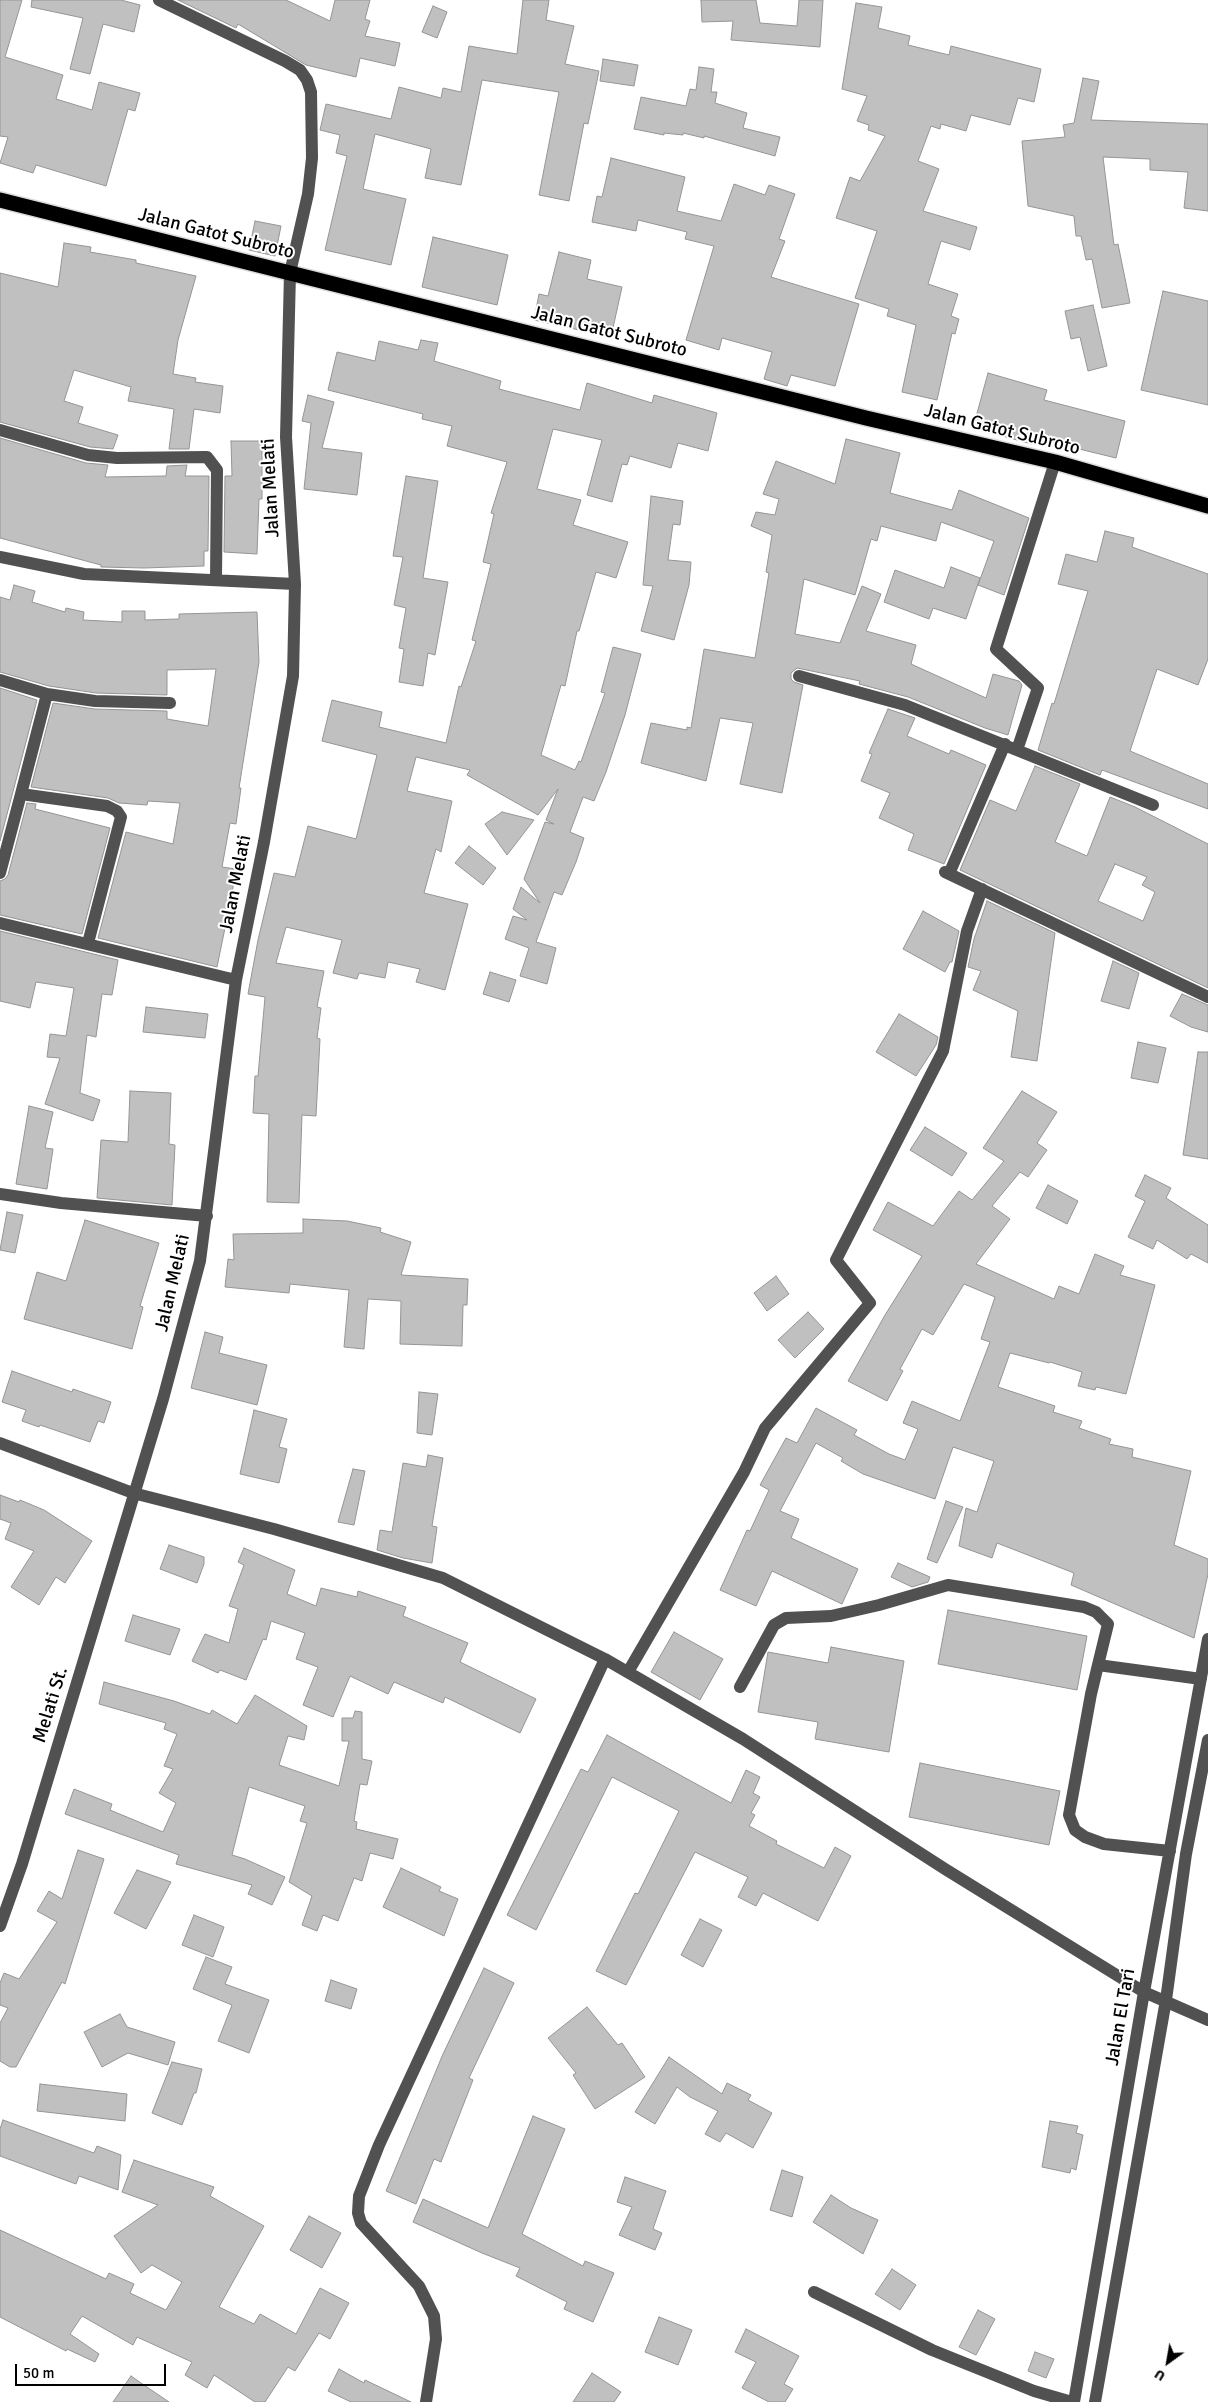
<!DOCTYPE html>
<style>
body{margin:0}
#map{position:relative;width:1208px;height:2402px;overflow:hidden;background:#fff;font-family:Signika,sans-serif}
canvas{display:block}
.north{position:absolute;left:1143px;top:2337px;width:50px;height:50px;-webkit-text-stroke:4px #fff;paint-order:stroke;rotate:212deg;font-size:14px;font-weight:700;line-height:20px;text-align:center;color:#000}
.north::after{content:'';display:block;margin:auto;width:18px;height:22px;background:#000;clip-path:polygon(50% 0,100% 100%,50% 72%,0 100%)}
.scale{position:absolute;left:15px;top:2364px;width:151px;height:22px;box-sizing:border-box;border:2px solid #000;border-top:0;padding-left:6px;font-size:15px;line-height:18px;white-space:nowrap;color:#000;-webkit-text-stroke:4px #fff;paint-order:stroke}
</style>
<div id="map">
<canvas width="1208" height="2402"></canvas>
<div class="north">U</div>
<div class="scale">50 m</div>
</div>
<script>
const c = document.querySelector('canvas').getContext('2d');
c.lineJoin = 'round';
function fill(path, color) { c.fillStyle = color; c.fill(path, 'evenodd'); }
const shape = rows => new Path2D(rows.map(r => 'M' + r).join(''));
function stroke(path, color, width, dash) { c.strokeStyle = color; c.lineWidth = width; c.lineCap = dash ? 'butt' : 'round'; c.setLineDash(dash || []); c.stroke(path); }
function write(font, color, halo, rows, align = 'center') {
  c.font = font + ' Signika,sans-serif'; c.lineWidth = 4; c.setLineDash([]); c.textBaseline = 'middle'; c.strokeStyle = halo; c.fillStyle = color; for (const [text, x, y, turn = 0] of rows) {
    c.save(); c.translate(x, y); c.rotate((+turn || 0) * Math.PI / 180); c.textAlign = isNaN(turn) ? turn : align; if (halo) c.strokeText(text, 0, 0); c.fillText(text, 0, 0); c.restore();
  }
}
const building = shape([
 [0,0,22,0,5,57,63,75,56,99,92,110,99,82,140,93,135,111,128,109,106,186,36,165,33,173,0,163,8,137,0,136,0,0],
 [32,0,121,0,140,5,134,32,103,24,90,74,70,69,83,18,31,7,32,0],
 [178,0,286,0,330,21,335,0,370,0,365,19,370,21,365,36,400,43,395,66,360,58,356,77,306,65,238,24,236,28,178,0],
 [523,0,549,0,546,20,574,26,565,64,599,71,588,124,584,123,569,201,539,195,559,92,482,80,461,185,425,178,431,149,375,134,363,189,406,199,391,265,325,250,347,156,336,153,340,135,320,130,326,104,391,119,399,87,441,98,443,88,461,92,469,46,517,54,523,0],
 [701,0,756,0,760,23,797,26,799,0,823,0,820,47,731,40,733,21,702,22,701,0],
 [856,3,882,7,878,28,910,36,908,45,949,55,951,46,1041,69,1034,102,1018,98,1010,125,971,115,966,131,941,124,940,129,931,126,918,161,939,169,923,211,977,227,970,250,941,241,928,284,958,294,951,316,959,319,955,334,952,333,937,400,902,392,916,325,887,316,889,309,855,298,877,231,836,218,850,177,860,181,885,136,868,130,869,125,857,121,867,96,842,89,856,3],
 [433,6,447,12,437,38,422,32,433,6],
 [603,59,638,65,634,86,600,81,603,59],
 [699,67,714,69,711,92,717,92,715,103,747,113,743,128,780,137,775,156,704,136,704,138,683,133,683,135,664,133,664,135,634,129,641,97,686,106,690,89,696,90,699,67],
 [1083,78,1099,81,1091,120,1208,124,1208,211,1184,208,1188,172,1150,170,1150,159,1103,157,1114,245,1118,244,1130,303,1102,308,1092,259,1086,260,1081,236,1076,236,1074,216,1028,206,1022,141,1065,137,1063,125,1074,123,1083,78],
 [611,158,685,177,677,211,721,221,734,184,765,195,769,185,795,194,779,239,785,241,771,277,859,304,835,386,791,375,787,386,764,379,772,352,722,338,719,350,686,340,714,246,685,239,687,232,638,220,636,231,592,222,597,196,602,197,611,158],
 [255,221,281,226,275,256,249,250,255,221],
 [433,237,508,255,497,305,422,287,433,237],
 [64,243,91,247,90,252,136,260,136,263,196,276,178,340,173,374,196,378,195,382,223,386,220,413,194,409,189,449,169,449,174,409,128,401,131,387,74,370,64,401,83,407,78,423,118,435,113,449,90,447,0,422,0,273,58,287,64,243],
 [559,252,591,260,587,279,622,287,611,337,534,320,539,294,548,296,559,252],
 [1163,291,1208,301,1208,405,1141,390,1163,291],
 [1093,305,1107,366,1088,371,1080,337,1071,339,1065,311,1093,305],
 [421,340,438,343,434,361,501,381,499,389,580,410,587,383,652,403,654,395,717,413,708,451,678,443,671,468,630,456,627,465,622,464,612,502,587,495,602,440,553,429,537,489,581,500,573,525,628,542,616,578,596,572,579,631,577,631,565,686,561,685,541,755,575,770,579,761,581,762,605,693,601,692,613,647,641,654,625,715,606,772,594,801,583,797,570,832,584,838,576,862,562,895,554,892,536,942,556,948,547,984,520,976,529,948,505,939,513,916,527,920,513,909,521,887,540,903,524,879,545,822,554,824,546,820,558,789,538,815,467,775,470,770,416,757,407,791,452,801,441,852,436,849,424,893,468,904,445,990,416,982,420,969,388,962,385,978,359,973,357,979,333,973,342,940,286,927,276,963,324,971,317,1007,321,1008,317,1038,320,1039,316,1116,302,1115,299,1203,267,1202,269,1114,253,1113,255,1076,258,1076,265,997,248,994,258,940,274,873,295,877,308,826,356,839,377,755,322,741,332,700,382,712,379,727,446,743,459,686,461,687,476,641,472,640,491,564,483,562,494,514,491,513,507,462,447,446,452,426,422,419,423,414,328,390,337,352,375,361,379,341,418,350,421,340],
 [988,373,1047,390,1044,400,1125,421,1116,458,1034,438,1032,444,973,428,988,373],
 [308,395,334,402,322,448,362,453,357,495,304,489,311,423,302,421,308,395],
 [0,438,86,463,108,465,105,477,166,476,167,466,187,465,185,476,209,476,208,551,204,551,204,566,144,568,101,567,101,565,0,538,0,438],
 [846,439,900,453,890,493,952,510,959,490,1029,518,1004,595,978,585,994,541,941,522,936,541,881,526,877,541,871,539,855,595,804,579,795,634,840,643,862,586,881,594,866,631,916,645,911,664,986,698,993,674,1019,681,1022,685,1008,735,985,728,908,697,859,684,860,681,797,668,791,673,791,679,794,682,803,685,782,793,740,784,753,723,720,718,706,781,641,763,651,723,687,730,687,727,691,728,704,649,755,658,769,573,766,572,772,535,751,526,756,512,775,515,779,499,763,494,776,461,835,484,846,439],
 [231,441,262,441,262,499,259,499,257,554,224,552,225,476,232,476,231,441],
 [406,476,438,481,423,578,448,582,435,655,428,653,423,686,399,682,404,649,399,648,406,608,394,605,403,557,393,556,406,476],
 [651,496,683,501,680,525,673,524,668,560,691,562,689,585,674,640,641,631,653,586,643,585,651,496],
 [1105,531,1134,538,1132,547,1208,574,1208,659,1198,685,1157,669,1130,751,1208,784,1208,809,1102,770,1100,775,1038,750,1052,703,1054,704,1088,591,1058,584,1066,554,1097,562,1105,531],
 [951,567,980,578,966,619,933,608,929,619,884,602,895,570,944,588,951,567],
 [14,585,35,591,32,602,65,612,66,608,84,612,83,620,122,622,122,611,145,611,145,620,179,619,179,614,257,612,259,662,239,788,241,788,236,824,230,823,222,867,236,869,231,899,228,898,223,928,225,928,217,967,98,938,126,832,173,844,180,803,148,801,147,805,119,803,108,798,31,787,53,703,95,709,167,711,167,719,208,726,216,669,167,670,167,695,96,693,49,686,0,672,0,597,10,600,14,585],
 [0,688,37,700,0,841,0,688],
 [888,709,915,718,907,736,949,754,951,750,986,765,944,864,908,850,914,834,879,818,890,793,861,781,872,754,869,753,888,709],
 [1035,766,1080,784,1055,842,1087,856,1110,797,1135,807,1208,844,1208,988,960,870,990,800,1016,811,1035,766],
 [1115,864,1147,877,1142,885,1155,892,1143,921,1098,901,1115,864],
 [27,803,36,804,35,809,110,828,82,934,0,915,0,881,5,879,8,875,27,803],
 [502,812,534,820,507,855,485,824,502,812],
 [469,846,496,868,483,885,455,863,469,846],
 [987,901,1055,933,1037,1061,1011,1057,1018,1011,973,990,981,971,968,967,974,939,987,901],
 [923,911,959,931,952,962,950,962,945,972,903,949,923,911],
 [0,931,118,960,112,995,102,994,96,1037,87,1035,80,1093,100,1100,93,1121,45,1104,60,1058,47,1057,50,1034,66,1036,74,988,36,982,30,1008,0,1001,0,931],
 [1113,961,1139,973,1129,1009,1101,1001,1113,961],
 [490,972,516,980,509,1002,483,994,490,972],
 [1182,994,1208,1005,1208,1032,1191,1027,1170,1016,1182,994],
 [146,1007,208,1014,205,1038,143,1032,146,1007],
 [899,1014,938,1037,936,1045,916,1076,876,1052,899,1014],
 [1138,1042,1166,1048,1158,1083,1131,1078,1138,1042],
 [1198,1052,1208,1052,1208,1159,1183,1155,1198,1052],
 [130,1091,171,1093,169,1144,175,1145,172,1205,97,1198,101,1140,128,1142,130,1091],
 [1022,1091,1057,1112,1037,1143,1047,1150,1028,1177,1020,1172,992,1206,1010,1219,976,1264,1054,1299,1059,1286,1079,1294,1095,1254,1124,1266,1120,1275,1155,1285,1126,1394,1096,1387,1095,1390,1078,1386,1082,1372,1050,1362,1049,1363,1010,1353,998,1387,1055,1406,1053,1412,1082,1421,1079,1428,1111,1439,1109,1444,1133,1449,1132,1457,1191,1471,1174,1545,1208,1559,1208,1574,1194,1638,1071,1585,1074,1573,997,1543,992,1558,959,1546,966,1508,977,1512,994,1461,953,1447,935,1499,863,1474,841,1461,843,1458,816,1443,780,1511,799,1519,791,1538,858,1569,842,1604,772,1571,756,1606,720,1590,747,1530,750,1531,769,1490,760,1485,786,1438,797,1443,816,1408,857,1430,854,1435,889,1454,905,1460,918,1429,903,1423,912,1401,960,1421,990,1342,981,1339,995,1297,964,1284,933,1335,922,1329,900,1369,903,1371,887,1401,848,1381,885,1315,922,1256,873,1230,888,1202,933,1226,959,1191,972,1200,1004,1161,983,1148,1022,1091],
 [29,1106,53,1112,45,1148,53,1149,47,1189,16,1184,29,1106],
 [925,1127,967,1153,952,1176,910,1150,925,1127],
 [1145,1175,1171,1188,1166,1198,1208,1225,1208,1263,1191,1254,1187,1259,1157,1240,1153,1249,1128,1237,1145,1201,1135,1196,1145,1175],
 [1048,1185,1078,1201,1067,1224,1036,1208,1048,1185],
 [7,1212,23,1215,15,1253,0,1250,7,1212],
 [303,1219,347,1221,381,1228,380,1232,411,1242,401,1275,468,1279,467,1305,463,1305,462,1346,400,1344,401,1301,368,1299,364,1349,344,1347,349,1290,290,1284,289,1293,225,1287,228,1259,234,1260,233,1234,303,1233,303,1219],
 [85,1220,159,1243,140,1306,143,1307,132,1349,24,1319,37,1272,66,1281,85,1220],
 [776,1276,789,1294,767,1311,754,1293,776,1276],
 [808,1312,824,1329,795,1358,778,1340,808,1312],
 [205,1332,223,1337,219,1353,267,1365,257,1405,191,1388,205,1332],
 [12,1371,72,1392,73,1389,111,1402,104,1423,98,1421,90,1442,40,1425,39,1427,22,1421,26,1410,2,1402,12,1371],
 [419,1392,438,1394,432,1435,417,1433,419,1392],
 [254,1410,287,1419,279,1447,287,1449,279,1483,240,1474,254,1410],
 [428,1455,443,1458,432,1526,437,1527,432,1563,403,1558,377,1550,380,1530,392,1532,403,1463,426,1467,428,1455],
 [353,1469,365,1471,354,1525,338,1522,353,1469],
 [0,1495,19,1502,20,1500,44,1510,92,1541,65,1583,56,1577,39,1605,11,1587,34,1551,5,1539,11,1523,0,1519,0,1495],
 [946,1501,963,1507,937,1563,927,1559,946,1501],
 [169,1545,204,1557,204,1564,197,1583,160,1569,169,1545],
 [244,1548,295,1570,287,1594,316,1606,321,1588,357,1597,358,1591,406,1607,403,1616,468,1643,460,1662,536,1699,520,1733,445,1697,443,1703,394,1682,388,1694,350,1676,333,1717,303,1705,318,1667,296,1659,305,1633,271,1621,266,1640,263,1639,246,1680,220,1670,218,1673,192,1661,205,1634,229,1643,238,1609,229,1606,244,1565,238,1562,244,1548],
 [898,1563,930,1577,928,1582,912,1587,891,1577,898,1563],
 [948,1610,1087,1636,1077,1690,938,1664,948,1610],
 [133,1615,180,1629,170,1655,125,1641,133,1615],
 [674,1632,723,1659,700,1700,651,1672,674,1632],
 [831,1647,904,1661,889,1752,815,1739,818,1722,758,1712,768,1652,828,1663,831,1647],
 [104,1682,174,1701,210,1714,212,1710,237,1724,255,1695,307,1726,304,1740,288,1736,279,1765,339,1786,349,1741,342,1741,342,1718,353,1718,355,1711,362,1712,362,1759,372,1761,367,1785,360,1784,354,1821,357,1822,356,1829,398,1839,393,1859,370,1853,362,1881,354,1878,338,1921,323,1915,317,1931,302,1925,312,1896,289,1882,307,1823,300,1821,305,1806,249,1787,232,1855,245,1859,285,1877,272,1905,248,1894,252,1885,176,1864,179,1855,65,1814,74,1789,112,1804,110,1810,163,1832,176,1803,159,1793,173,1769,164,1766,177,1734,164,1729,166,1723,99,1704,104,1682],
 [607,1735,731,1803,746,1770,760,1777,753,1793,760,1797,751,1813,755,1815,749,1826,777,1841,776,1844,824,1868,835,1847,851,1856,818,1921,763,1893,756,1906,738,1897,748,1877,695,1852,626,1985,596,1971,635,1893,638,1894,679,1811,612,1777,536,1930,507,1915,581,1769,588,1772,607,1735],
 [920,1763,1060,1791,1049,1845,909,1817,920,1763],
 [78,1850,104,1859,65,1984,62,1982,16,2067,10,2067,0,2061,0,2023,8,2008,0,2005,0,1983,4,1973,19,1979,57,1922,37,1911,49,1891,62,1899,78,1850],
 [401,1868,441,1887,439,1891,458,1899,444,1936,383,1907,401,1868],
 [137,1870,171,1882,146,1929,114,1913,137,1870],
 [194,1915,224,1927,213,1957,182,1945,194,1915],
 [700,1919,722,1930,703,1967,681,1955,700,1919],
 [206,1957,232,1967,225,1984,269,2000,249,2053,218,2041,232,2005,193,1989,206,1957],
 [484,1968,514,1983,469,2078,473,2080,441,2162,434,2159,416,2204,386,2191,443,2054,484,1968],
 [331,1980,357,1989,351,2009,325,2001,331,1980],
 [587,2007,618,2045,622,2043,645,2077,595,2109,573,2075,576,2073,548,2038,587,2007],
 [120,2014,127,2027,175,2042,168,2065,128,2053,102,2067,84,2032,120,2014],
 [669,2057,722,2094,727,2083,751,2095,748,2100,772,2113,753,2148,726,2133,720,2142,705,2134,718,2111,690,2097,677,2087,655,2124,635,2112,669,2057],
 [172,2062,202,2069,196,2093,194,2093,182,2125,152,2113,172,2062],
 [40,2084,127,2094,125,2121,37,2111,40,2084],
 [533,2116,565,2129,522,2234,583,2266,585,2261,614,2273,593,2322,564,2309,567,2302,516,2276,520,2268,482,2253,413,2222,423,2199,488,2228,533,2116],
 [3,2120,94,2153,97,2146,121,2155,118,2190,79,2176,76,2184,0,2156,0,2129,3,2120],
 [1050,2121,1078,2126,1076,2133,1083,2135,1076,2170,1071,2168,1070,2173,1042,2167,1050,2121],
 [134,2160,214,2187,210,2196,264,2226,219,2307,254,2324,260,2314,296,2334,320,2288,349,2303,330,2339,319,2333,295,2371,288,2367,265,2402,255,2402,214,2375,207,2388,185,2375,192,2362,137,2337,133,2345,82,2316,70,2334,99,2354,95,2362,67,2349,66,2351,0,2317,0,2230,106,2279,109,2273,134,2284,130,2293,166,2310,182,2282,152,2265,141,2273,114,2236,158,2205,122,2192,134,2160],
 [782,2170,803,2177,792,2217,770,2210,782,2170],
 [625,2177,666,2191,653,2229,662,2233,655,2250,619,2235,632,2207,617,2202,625,2177],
 [831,2195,851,2208,878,2220,863,2254,813,2222,831,2195],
 [309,2216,341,2233,322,2268,290,2250,309,2216],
 [892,2269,916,2285,900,2310,875,2294,892,2269],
 [978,2310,995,2319,976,2355,959,2347,978,2310],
 [659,2317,692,2330,678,2365,645,2352,659,2317],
 [746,2329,799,2356,784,2384,793,2389,785,2402,769,2402,742,2388,756,2362,735,2352,746,2329],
 [1035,2352,1054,2359,1046,2378,1028,2371,1035,2352],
 [339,2369,364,2383,365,2380,411,2402,351,2402,328,2391,339,2369],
 [592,2373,621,2392,614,2402,573,2402,592,2373],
 [131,2376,141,2383,169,2402,113,2402,131,2376]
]);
fill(building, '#c0c0c0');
stroke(building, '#959595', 1);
const highway = shape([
 [0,200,866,418,1055,462,1208,506]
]);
stroke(highway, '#dbdbdb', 18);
stroke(shape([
 [0,430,88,455,117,458,207,457,217,470,216,580],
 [0,557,84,574,295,584],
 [799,676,905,705,1153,805],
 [0,680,47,694],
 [1017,750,1038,688,996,649,1055,462],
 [21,794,47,694,95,701,170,703],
 [945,872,1208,997],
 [0,873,21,794,107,806,117,811,121,817,88,943],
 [949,874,1005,744],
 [0,923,236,980],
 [0,1194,61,1203,207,1216],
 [0,1443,133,1493,274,1529,443,1578,605,1659,743,1739,945,1869,1144,1992,1208,2020],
 [628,1672,744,1472,765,1428,870,1303,836,1260,943,1051,967,931,982,889],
 [740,1687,774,1625,786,1618,831,1616,879,1605,948,1585,1084,1607,1096,1612,1108,1624,1098,1665],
 [1170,1851,1104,1844,1085,1837,1075,1830,1069,1815,1091,1694,1098,1665,1201,1679],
 [0,1926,22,1864,163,1399,200,1261,236,980,264,842,293,676,295,584,286,437,290,273,308,194,312,158,311,92,307,80,300,70,285,61,159,0],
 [814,2292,932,2350,1034,2391,1072,2402],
 [426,2402,436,2339,434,2316,419,2286,361,2223,358,2213,359,2196,379,2145,605,1659],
 [1074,2402,1144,1992,1208,1639],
 [1095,2402,1166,2000,1186,1854,1208,1740]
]), '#515151', 12);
stroke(highway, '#000', 15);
write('19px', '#000', '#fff', [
 ["Jalan Gatot Subroto",216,234,14],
 ["Jalan Gatot Subroto",609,332,14],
 ["Jalan Gatot Subroto",1002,430,14],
 ["Jalan Melati",271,488,-93],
 ["Jalan Melati",236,884,-79],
 ["Jalan Melati",173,1283,-77],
 ["Melati St.",51,1705,-73],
 ["Jalan El Tari",1121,2017,-80]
]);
</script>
